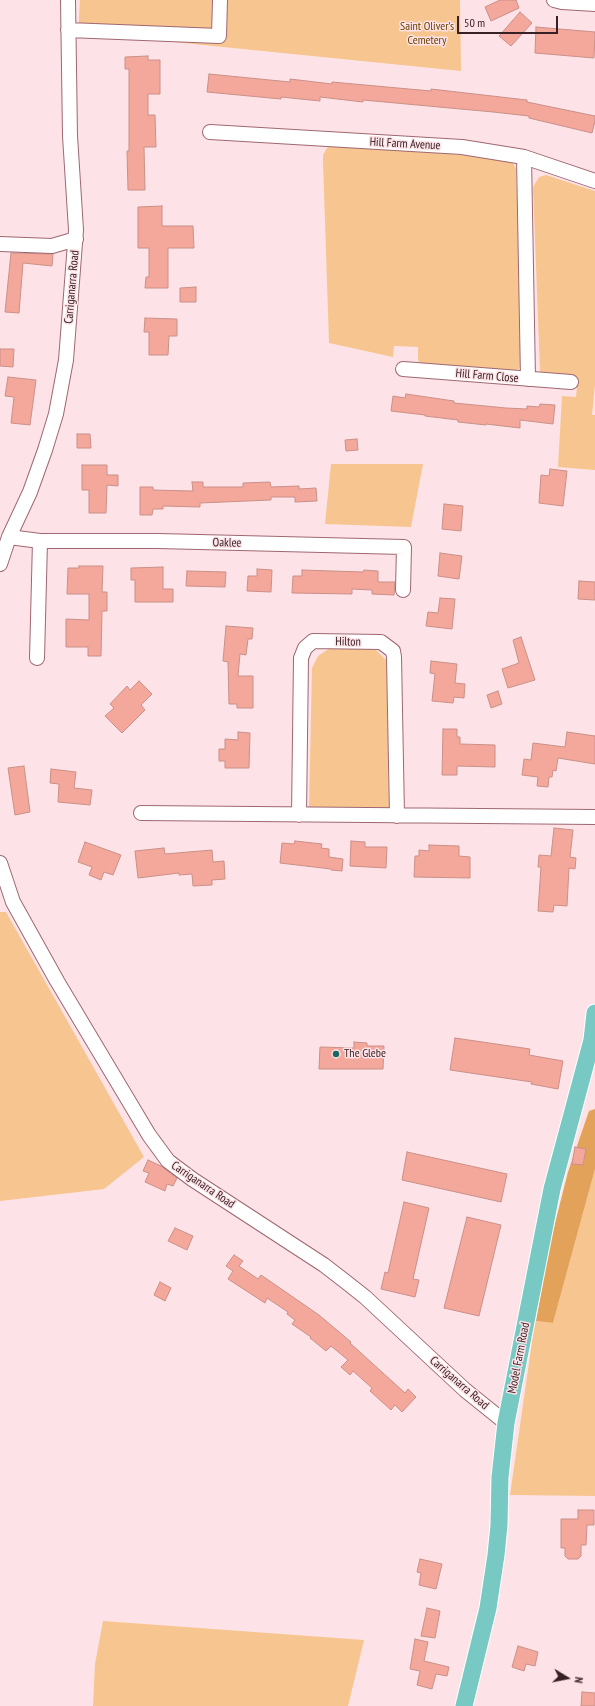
<!DOCTYPE html>
<meta charset="utf-8">
<style>
body{margin:0}
#map{position:relative;width:595px;height:1706px;overflow:hidden;background:#fde3e7;font-family:"PT Sans Narrow",sans-serif}
canvas{display:block}
.north{position:absolute;left:547px;top:1658px;width:40px;height:40px;-webkit-text-stroke:3px #fde3e7;paint-order:stroke;rotate:100deg;font-size:11px;font-weight:700;line-height:16px;text-align:center;color:#382125}
.north::after{content:'';display:block;margin:auto;width:14px;height:18px;background:#382125;clip-path:polygon(50% 0,100% 100%,50% 72%,0 100%)}
.scale{position:absolute;left:457px;top:16px;width:101px;height:18px;box-sizing:border-box;border:2px solid #382125;border-top:0;padding-left:5px;font-size:12px;line-height:14px;white-space:nowrap;color:#382125;-webkit-text-stroke:3px #fde3e7;paint-order:stroke}
</style>
<div id="map">
<canvas width="595" height="1706"></canvas>
<div class="north">N</div>
<div class="scale">50 m</div>
</div>
<script>
const c = document.querySelector('canvas').getContext('2d');
c.lineJoin = 'round';
function fill(path, color) { c.fillStyle = color; c.fill(path, 'evenodd'); }
const shape = rows => new Path2D(rows.map(r => 'M' + r).join(''));
function stroke(path, color, width, dash) { c.strokeStyle = color; c.lineWidth = width; c.lineCap = dash ? 'butt' : 'round'; c.setLineDash(dash || []); c.stroke(path); }
function write(font, color, halo, rows, align = 'center') {
  c.font = font + ' "PT Sans Narrow",sans-serif'; c.lineWidth = 3; c.setLineDash([]); c.textBaseline = 'middle'; c.strokeStyle = halo; c.fillStyle = color; for (const [text, x, y, turn = 0] of rows) {
    c.save(); c.translate(x, y); c.rotate((+turn || 0) * Math.PI / 180); c.textAlign = isNaN(turn) ? turn : align; if (halo) c.strokeText(text, 0, 0); c.fillText(text, 0, 0); c.restore();
  }
}
fill(shape([
 [80,0,460,0,461,71,134,38,78,36],
 [333,144,509,159,513,163,516,169,523,358,519,369,511,372,425,366,419,363,418,359,418,347,394,346,393,357,329,343,323,161,323,155,327,148],
 [546,175,595,191,595,384,592,415,595,415,595,470,558,467,562,396,576,397,578,377,543,374,540,371,533,187,539,177],
 [331,464,423,464,411,527,325,524],
 [359,646,376,650,387,661,389,808,309,808,312,668,318,656,330,648],
 [0,912,6,912,144,1157,104,1189,0,1201],
 [595,1169,595,1496,510,1495,535,1321,553,1323],
 [103,1621,364,1640,348,1706,93,1706,95,1664]
]), '#f7c58f');
fill(shape([
 [595,1109,595,1169,553,1323,536,1321,549,1247,568,1172,589,1111]
]), '#e2a259');
const building = shape([
 [500,0,516,0,519,8,491,21,485,7,500,0],
 [520,12,532,23,511,46,499,36,520,12],
 [536,27,595,32,594,58,535,53,536,27],
 [148,56,148,60,160,60,160,94,148,94,148,115,155,115,156,147,144,147,145,190,128,190,127,151,129,151,129,69,125,69,125,57,148,56],
 [209,74,290,82,290,79,332,84,332,82,431,91,431,89,527,100,527,102,595,116,595,121,592,133,529,118,529,116,493,112,363,100,363,102,320,97,320,101,281,97,281,99,207,92,209,74],
 [162,206,162,226,193,226,194,248,168,248,168,288,145,288,146,277,149,277,149,248,138,248,138,207,162,206],
 [11,253,53,254,52,266,23,263,19,313,5,312,11,253],
 [196,287,196,302,180,302,180,288,196,287],
 [145,318,177,319,177,336,169,336,168,355,149,355,149,332,144,332,145,318],
 [0,349,14,349,13,367,0,366,0,349],
 [8,377,36,380,30,425,11,423,14,397,5,396,8,377],
 [406,394,454,401,454,403,506,408,527,409,527,406,539,407,540,404,555,405,553,424,520,420,520,428,486,424,486,425,458,422,458,420,425,416,425,415,391,411,393,396,405,398,406,394],
 [77,434,90,434,91,448,77,448,77,434],
 [357,439,358,450,346,451,345,440,357,439],
 [82,465,107,465,107,475,118,475,118,486,107,485,106,513,89,513,89,490,82,490,82,465],
 [550,469,567,471,563,506,539,503,541,475,549,476,550,469],
 [192,482,203,482,203,487,243,487,243,483,270,482,271,487,299,486,299,489,316,488,317,501,295,502,295,497,271,497,271,500,200,503,200,507,163,506,163,509,153,509,152,515,140,515,140,487,153,487,153,490,193,491,192,482],
 [444,504,463,506,461,531,442,529,444,504],
 [440,553,462,556,459,579,438,576,440,553],
 [79,566,103,566,102,592,107,592,107,611,102,611,101,656,88,656,88,647,66,647,66,619,89,620,89,594,67,594,68,568,79,568,79,566],
 [163,567,163,589,173,589,173,602,135,602,135,580,131,580,131,568,163,567],
 [257,569,272,570,271,592,247,591,248,576,257,576,257,569],
 [302,570,363,572,364,570,378,571,378,582,395,582,394,595,372,594,372,590,352,589,352,594,292,593,293,576,302,576,302,570],
 [187,571,226,572,225,587,186,586,187,571],
 [579,581,595,582,595,600,578,599,579,581],
 [440,598,455,599,452,629,426,626,428,612,438,613,440,598],
 [226,626,253,628,252,639,248,639,246,655,240,654,238,676,253,676,253,708,237,708,237,704,229,704,228,662,223,661,226,626],
 [521,637,535,680,508,688,502,669,519,663,513,640,521,637],
 [431,661,457,664,455,683,465,684,464,698,454,697,453,703,432,701,435,674,430,673,431,661],
 [139,681,152,694,141,705,145,710,122,733,105,716,114,708,110,704,127,686,130,690,139,681],
 [498,691,502,704,491,708,487,695,498,691],
 [443,729,457,729,457,737,460,737,460,744,495,745,495,767,457,766,457,775,442,775,443,729],
 [238,732,250,733,249,768,225,768,225,761,219,761,219,749,225,749,225,739,238,740,238,732],
 [567,732,595,736,595,764,558,758,556,771,553,770,552,777,549,777,548,787,537,786,538,777,522,775,524,759,531,760,533,743,565,747,567,732],
 [24,766,30,812,15,815,8,768,24,766],
 [51,769,76,772,74,788,92,790,90,805,58,802,59,784,50,783,51,769],
 [554,828,573,830,570,857,576,858,575,869,569,868,567,906,554,905,553,912,538,911,541,867,538,867,539,855,551,856,554,828],
 [295,841,322,844,321,848,329,849,329,857,343,859,342,871,331,870,331,869,280,863,282,843,294,844,295,841],
 [351,841,365,842,365,847,387,847,386,868,350,866,351,841],
 [85,842,121,855,113,875,104,872,101,880,89,875,92,867,78,862,85,842],
 [429,845,459,846,459,856,470,857,470,878,414,877,415,856,419,856,419,850,429,851,429,845],
 [164,848,165,854,212,850,213,862,224,861,225,879,212,880,212,885,193,886,192,874,179,875,179,873,138,878,135,851,164,848],
 [455,1038,530,1049,529,1055,563,1061,558,1089,531,1084,532,1082,450,1070,455,1038],
 [354,1042,367,1043,367,1046,384,1046,383,1069,319,1069,320,1047,354,1048,354,1042],
 [575,1147,586,1149,583,1165,572,1164,575,1147],
 [407,1152,507,1174,501,1202,402,1180,407,1152],
 [148,1160,161,1166,177,1178,173,1186,167,1184,165,1191,145,1182,149,1173,143,1171,148,1160],
 [404,1202,429,1208,413,1279,419,1280,415,1297,381,1289,385,1272,388,1273,404,1202],
 [467,1217,501,1225,479,1316,444,1308,467,1217],
 [175,1228,193,1236,187,1250,168,1241,175,1228],
 [234,1255,243,1261,239,1266,258,1279,261,1275,319,1315,351,1342,350,1343,405,1393,408,1389,416,1397,402,1412,395,1405,391,1410,370,1391,372,1388,353,1371,350,1375,341,1367,348,1360,331,1346,326,1351,310,1338,311,1337,292,1324,295,1320,287,1314,288,1312,267,1298,265,1303,228,1279,233,1271,226,1266,234,1255],
 [160,1282,171,1288,165,1301,154,1295,160,1282],
 [578,1510,594,1510,594,1525,587,1525,586,1545,581,1545,581,1556,578,1559,568,1559,565,1556,565,1548,561,1548,561,1519,578,1519,578,1510],
 [420,1559,442,1564,436,1589,419,1585,421,1573,417,1572,420,1559],
 [427,1608,440,1611,435,1638,421,1636,427,1608],
 [415,1639,428,1642,424,1661,449,1667,447,1676,436,1674,432,1689,417,1685,420,1671,410,1669,415,1639],
 [518,1646,538,1652,535,1666,526,1664,524,1671,512,1667,518,1646],
 [582,1692,595,1693,595,1706,581,1706,582,1692]
]);
fill(building, '#f4a79b');
stroke(building, '#ca9088', 1);
const minor = shape([
 [554,0,562,2,595,4],
 [68,30,219,36,220,0],
 [210,132,462,147,524,157,595,181],
 [524,157,528,379],
 [0,244,52,246,76,239],
 [403,369,571,382],
 [9,537,40,541,158,541,404,547,403,590],
 [0,564,9,537,30,492,45,450,56,414,66,360,76,230,70,136,68,0],
 [37,658,40,541],
 [141,813,595,817],
 [299,815,301,658,305,648,313,641,381,642,393,651,394,657,397,816],
 [0,863,13,902,57,981,149,1135,168,1161,192,1179,324,1265,346,1282,365,1297,465,1390,506,1423]
]);
const major = shape([
 [464,1706,488,1608,496,1555,499,1525,500,1477,506,1423,552,1189,592,1040,595,1013]
]);
stroke(minor, '#9f6771', 16);
stroke(major, '#fff', 19);
stroke(minor, '#fff', 14);
stroke(major, '#78c9c4', 17);
for (const [x, y, r, color] of [
 [336,1054,4,"#1c6762"]
]) { const dot = new Path2D(); dot.arc(x, y, r, 0, 2 * Math.PI); c.fillStyle = color; c.fill(dot); stroke(dot, '#fde3e7', 1.5); }
write('12px', '#694002', '#fde3e7', [
 ["Saint Oliver’s",427,27],
 ["Cemetery",427,41]
]);
write('12px', '#382125', '#fde3e7', [
 ["Hill Farm Avenue",405,144,3],
 ["Carriganarra Road",72,287,-85],
 ["Hill Farm Close",487,376,5],
 ["Oaklee",227,543,1],
 ["Hilton",348,642,1],
 ["Carriganarra Road",203,1185,34],
 ["Model Farm Road",519,1358,-79],
 ["Carriganarra Road",459,1383,41]
]);
write('12px', '#382125', '#fde3e7', [
 ["The Glebe",344,1054]
], 'left');
</script>
